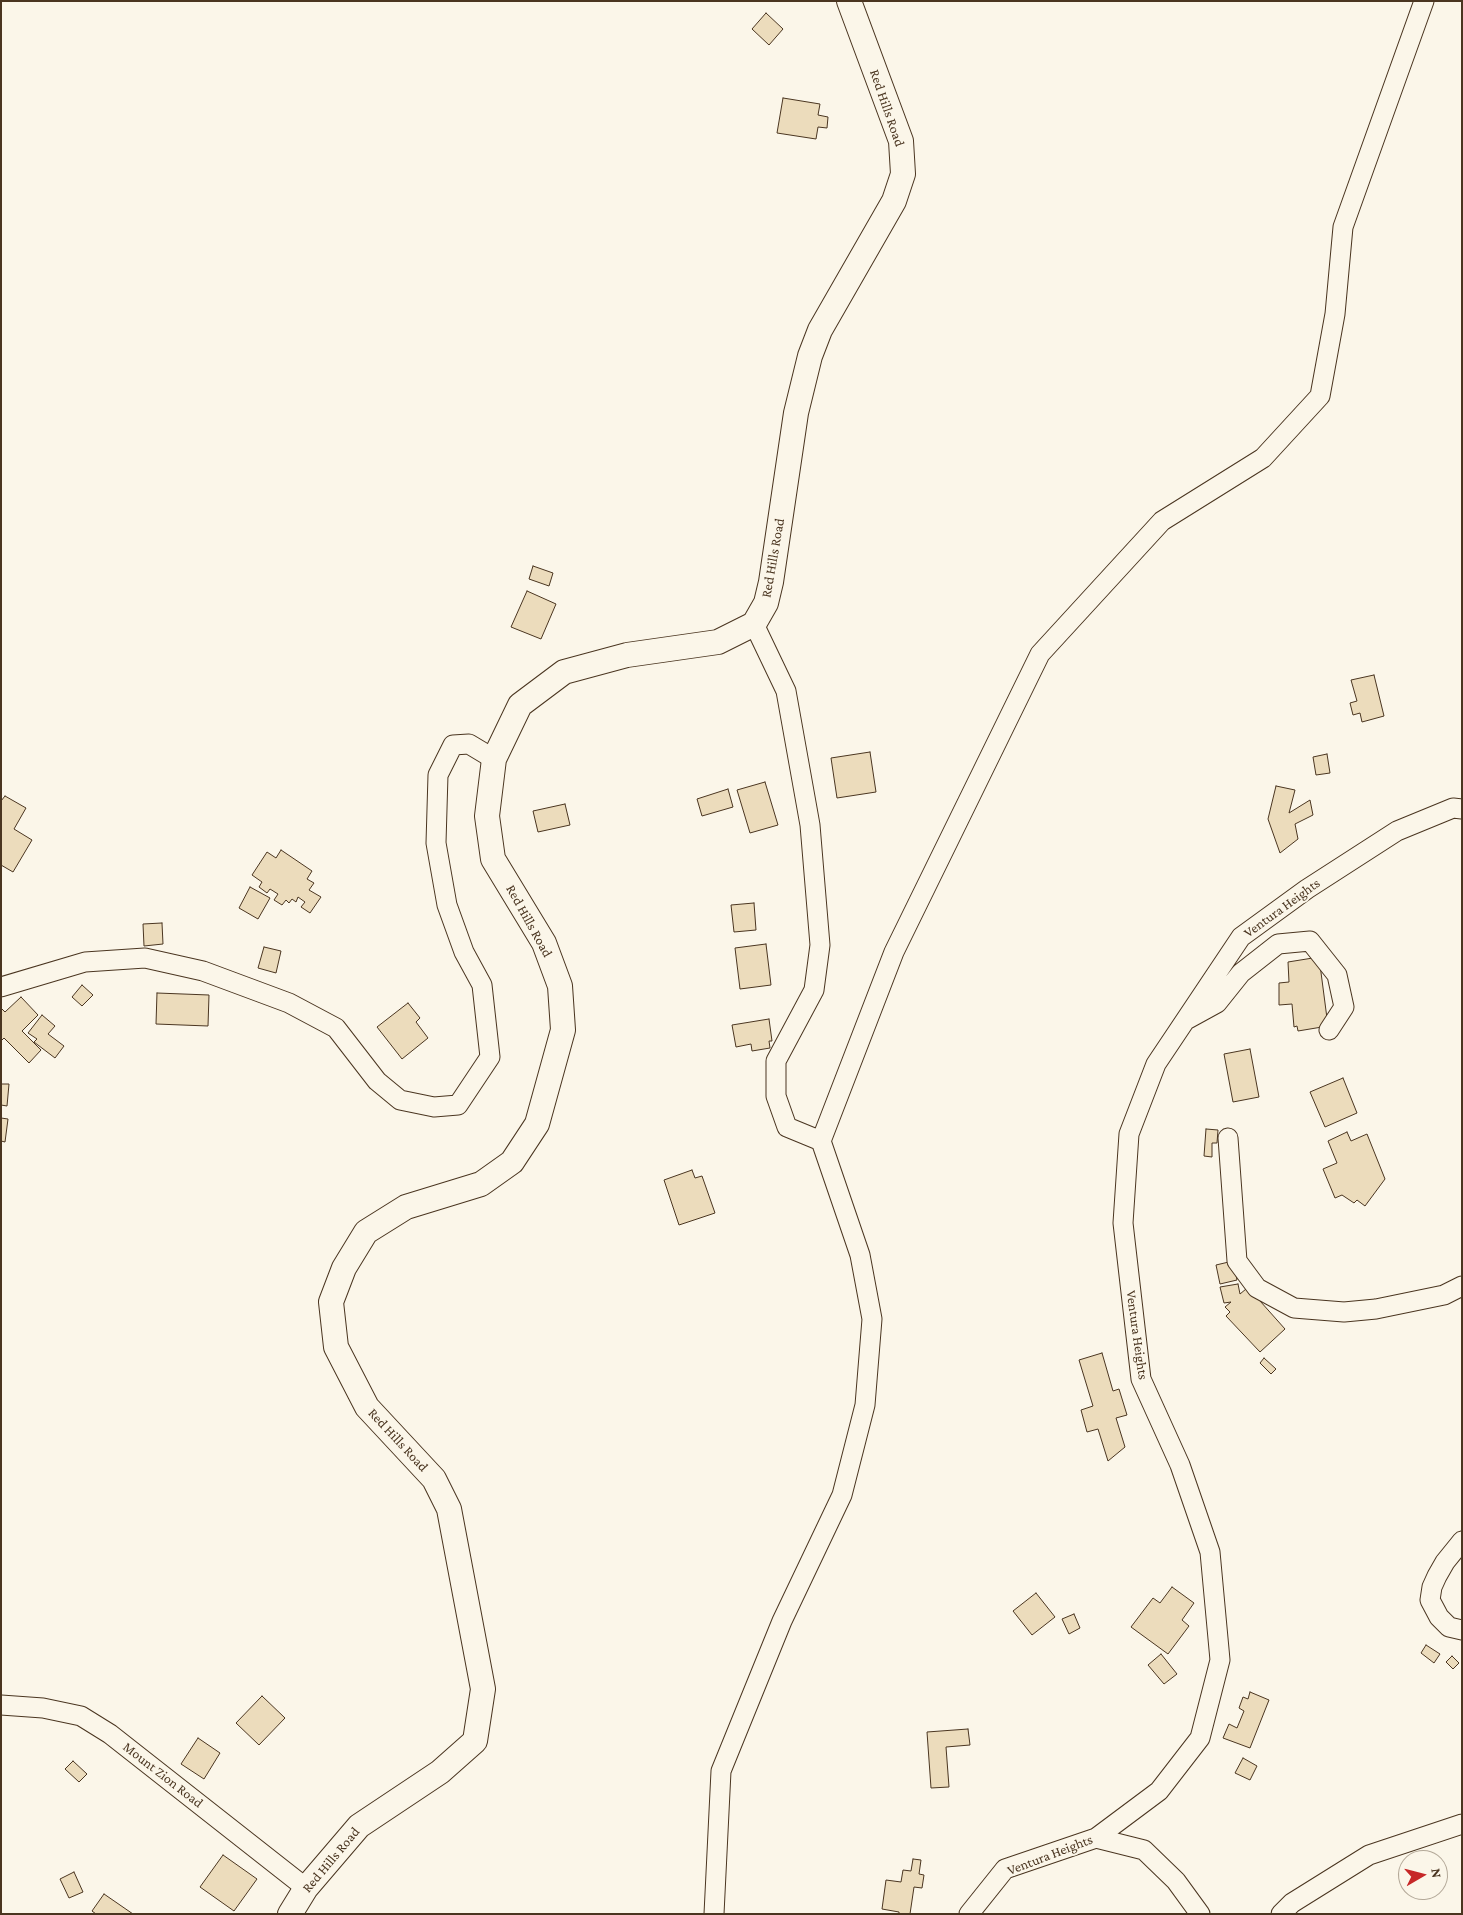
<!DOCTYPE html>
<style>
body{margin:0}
#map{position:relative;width:1463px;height:1915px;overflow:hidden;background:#fbf6e9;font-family:"Crimson Pro",serif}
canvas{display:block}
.frame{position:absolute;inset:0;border:2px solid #4a3520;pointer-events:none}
.north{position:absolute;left:1398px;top:1850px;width:50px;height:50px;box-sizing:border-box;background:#fbf6e9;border:1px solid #b4a999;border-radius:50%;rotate:82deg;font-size:14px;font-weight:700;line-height:20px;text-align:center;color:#4a3520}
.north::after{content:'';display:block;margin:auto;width:18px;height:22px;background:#c62828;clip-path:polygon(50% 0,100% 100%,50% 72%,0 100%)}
</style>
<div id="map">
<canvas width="1463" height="1915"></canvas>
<div class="frame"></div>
<div class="north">N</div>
</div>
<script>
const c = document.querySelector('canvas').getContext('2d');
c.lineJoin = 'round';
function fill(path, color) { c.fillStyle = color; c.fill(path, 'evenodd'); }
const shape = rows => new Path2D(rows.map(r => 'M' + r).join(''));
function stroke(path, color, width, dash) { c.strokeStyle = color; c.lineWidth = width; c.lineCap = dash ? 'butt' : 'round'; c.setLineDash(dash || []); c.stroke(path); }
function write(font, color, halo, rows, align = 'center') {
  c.font = font + ' "Crimson Pro",serif'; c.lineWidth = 4; c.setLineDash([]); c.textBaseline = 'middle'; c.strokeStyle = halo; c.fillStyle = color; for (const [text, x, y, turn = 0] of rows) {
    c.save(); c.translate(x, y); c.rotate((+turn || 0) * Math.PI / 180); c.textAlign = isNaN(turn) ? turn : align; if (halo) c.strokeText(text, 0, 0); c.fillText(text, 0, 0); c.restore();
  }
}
const building = shape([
 [766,13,783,29,769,45,752,29,766,13],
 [783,98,820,104,818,115,828,117,827,128,818,127,816,139,777,133,783,98],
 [533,566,553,573,549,586,529,579,533,566],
 [527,591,556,604,541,639,511,627,527,591],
 [1374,675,1384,716,1362,722,1360,713,1353,715,1350,703,1357,701,1351,680,1374,675],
 [870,752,876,792,837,798,831,758,870,752],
 [1327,754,1330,773,1316,775,1313,757,1327,754],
 [765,782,778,825,750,833,737,790,765,782],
 [1276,786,1295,790,1289,813,1310,800,1313,815,1295,824,1298,839,1280,853,1268,819,1276,786],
 [728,789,733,807,702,816,697,799,728,789],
 [5,796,26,808,14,829,32,840,13,872,1,865,1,801,5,796],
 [565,804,570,825,538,832,533,811,565,804],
 [281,850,312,871,307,879,314,883,309,890,321,897,310,913,301,907,305,902,298,897,296,902,292,899,289,903,286,900,282,905,274,900,278,894,270,889,267,893,259,887,262,882,252,875,267,852,276,858,281,850],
 [250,887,270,898,258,919,239,908,250,887],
 [754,903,756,930,734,932,731,905,754,903],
 [162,923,163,944,144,946,143,924,162,923],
 [766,944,771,985,740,989,735,948,766,944],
 [264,947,281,951,276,973,258,968,264,947],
 [1319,957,1328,1026,1298,1031,1297,1026,1294,1027,1292,1004,1279,1005,1279,983,1289,982,1288,962,1319,957],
 [82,985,93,995,82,1006,72,997,82,985],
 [157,993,209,995,208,1026,156,1024,157,993],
 [21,997,38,1015,22,1031,41,1050,29,1063,4,1038,1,1041,1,1008,5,1012,21,997],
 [408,1003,420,1018,416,1022,428,1038,402,1059,377,1027,408,1003],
 [42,1015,55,1026,48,1034,64,1046,55,1058,34,1042,37,1039,28,1033,42,1015],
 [769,1019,772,1041,769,1041,770,1048,752,1051,751,1044,736,1047,732,1025,769,1019],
 [1250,1049,1259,1097,1233,1102,1224,1054,1250,1049],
 [1343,1078,1357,1113,1325,1127,1310,1092,1343,1078],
 [1,1084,9,1084,7,1106,1,1105,1,1084],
 [1,1118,8,1119,5,1142,1,1141,1,1118],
 [1206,1129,1218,1130,1217,1143,1212,1143,1212,1157,1204,1156,1206,1129],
 [1347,1132,1351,1141,1367,1134,1385,1179,1365,1206,1357,1200,1354,1203,1342,1195,1335,1198,1323,1169,1337,1163,1328,1141,1347,1132],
 [692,1170,695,1178,702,1176,715,1213,679,1225,664,1180,692,1170],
 [1233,1261,1237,1280,1220,1284,1216,1265,1233,1261],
 [1238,1284,1240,1294,1246,1289,1250,1294,1252,1292,1285,1329,1260,1352,1226,1316,1230,1312,1225,1307,1231,1302,1224,1303,1220,1287,1238,1284],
 [1102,1353,1113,1391,1119,1389,1127,1415,1116,1418,1125,1447,1108,1461,1098,1429,1087,1432,1081,1410,1093,1406,1079,1360,1102,1353],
 [1264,1358,1276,1369,1271,1374,1260,1363,1264,1358],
 [1172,1587,1194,1603,1182,1620,1189,1626,1168,1654,1131,1627,1153,1598,1160,1603,1172,1587],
 [1036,1593,1055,1617,1032,1635,1013,1611,1036,1593],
 [1074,1614,1080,1628,1069,1634,1062,1619,1074,1614],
 [1426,1645,1440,1654,1434,1663,1421,1653,1426,1645],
 [1161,1654,1177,1674,1164,1684,1148,1665,1161,1654],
 [1452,1656,1459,1663,1453,1669,1446,1662,1452,1656],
 [1250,1692,1269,1700,1250,1748,1223,1738,1229,1724,1237,1728,1244,1711,1239,1708,1243,1697,1248,1699,1250,1692],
 [262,1696,285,1718,259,1745,236,1723,262,1696],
 [968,1729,970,1745,946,1747,949,1787,931,1788,927,1732,968,1729],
 [198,1738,220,1753,204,1779,181,1764,198,1738],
 [1243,1758,1257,1766,1250,1780,1235,1773,1243,1758],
 [73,1761,87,1774,79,1782,65,1769,73,1761],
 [223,1855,257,1879,234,1911,200,1887,223,1855],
 [913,1859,921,1860,919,1874,924,1875,922,1888,914,1887,910,1914,899,1914,899,1912,882,1909,886,1880,901,1882,903,1870,911,1871,913,1859],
 [74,1872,83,1892,69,1898,60,1879,74,1872],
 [104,1894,133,1914,96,1914,92,1911,104,1894]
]);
fill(building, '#ecdcbc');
stroke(building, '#4a3520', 1);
const minor = shape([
 [1,987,85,962,145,958,203,971,289,1003,336,1028,377,1081,400,1100,434,1107,458,1105,490,1057,482,985,464,952,447,905,436,843,438,775,453,745,469,744,494,759],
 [1186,1020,1217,1003,1241,973,1278,944,1310,941,1337,975,1344,1007,1329,1030],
 [1228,1138,1237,1261,1257,1288,1294,1308,1344,1312,1376,1309,1444,1295,1462,1286],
 [821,1141,894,952,1040,654,1162,521,1263,458,1320,396,1335,314,1343,227,1424,1],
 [1462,1541,1445,1562,1437,1576,1432,1587,1430,1600,1439,1617,1449,1627,1462,1630],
 [1,1705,43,1708,81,1716,110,1734,306,1888],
 [1096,1838,1144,1850,1176,1881,1200,1914],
 [714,1914,721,1771,782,1621,842,1495,865,1405,872,1319,860,1255,821,1141,787,1127,776,1096,776,1061,814,990,820,945,810,825,786,691,754,624],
 [969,1914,1005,1869,1096,1838,1159,1791,1200,1738,1220,1660,1210,1552,1180,1465,1141,1379,1123,1223,1129,1134,1156,1064,1241,937,1307,889,1397,831,1453,808,1462,809],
 [1281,1914,1292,1903,1369,1855,1462,1824]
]);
const major = shape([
 [290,1914,306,1888,359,1826,440,1772,475,1741,483,1689,449,1509,434,1479,367,1407,336,1347,331,1302,344,1268,366,1232,406,1207,481,1184,512,1162,537,1124,563,1030,560,986,544,943,493,859,487,816,494,759,520,705,564,672,627,655,718,642,754,624,766,603,771,582,796,413,810,356,820,330,894,201,903,174,901,141,849,1]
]);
stroke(minor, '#4a3520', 21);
stroke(major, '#4a3520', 26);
stroke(minor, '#fbf6e9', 19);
stroke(major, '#fbf6e9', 24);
write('14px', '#4a3520', '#fbf6e9', [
 ["Red Hills Road",887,108,71],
 ["Red Hills Road",773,558,-80],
 ["Ventura Heights",1282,908,-36],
 ["Red Hills Road",529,921,61],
 ["Ventura Heights",1137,1335,82],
 ["Red Hills Road",398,1440,47],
 ["Mount Zion Road",163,1775,38],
 ["Ventura Heights",1050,1855,-21],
 ["Red Hills Road",331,1860,-50]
]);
</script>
